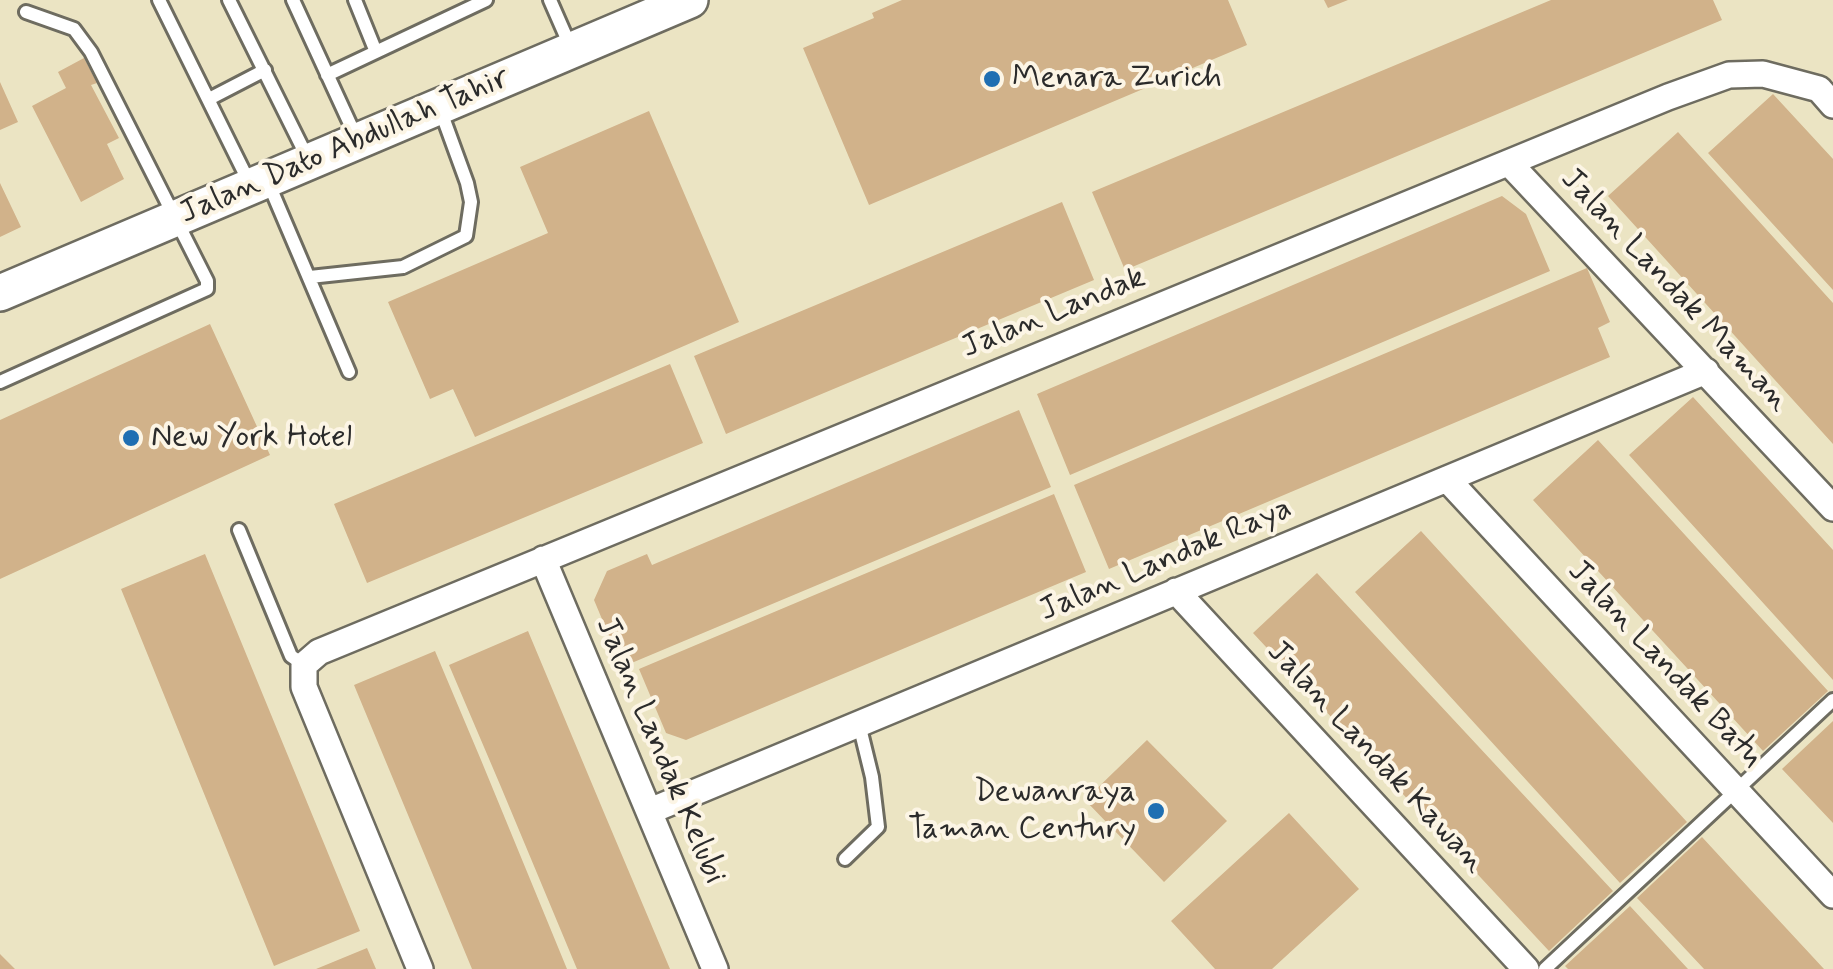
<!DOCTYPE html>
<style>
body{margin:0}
canvas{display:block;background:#ebe4c3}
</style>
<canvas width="1833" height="969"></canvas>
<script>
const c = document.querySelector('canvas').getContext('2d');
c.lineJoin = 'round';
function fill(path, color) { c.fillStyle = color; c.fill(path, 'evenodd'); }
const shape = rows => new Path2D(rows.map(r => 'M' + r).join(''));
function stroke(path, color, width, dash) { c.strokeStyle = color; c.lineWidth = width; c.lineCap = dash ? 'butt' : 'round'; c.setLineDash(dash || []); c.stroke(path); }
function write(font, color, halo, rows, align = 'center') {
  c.font = font + ' Mynerve,sans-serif'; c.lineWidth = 8; c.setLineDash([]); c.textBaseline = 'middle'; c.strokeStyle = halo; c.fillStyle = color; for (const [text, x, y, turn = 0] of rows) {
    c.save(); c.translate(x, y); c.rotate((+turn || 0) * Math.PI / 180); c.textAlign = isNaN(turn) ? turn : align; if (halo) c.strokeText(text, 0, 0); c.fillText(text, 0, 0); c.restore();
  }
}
fill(shape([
 [902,0,1228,0,1247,45,869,205,803,48,874,18,872,13],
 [1324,0,1348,0,1328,8],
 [1551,0,1713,0,1722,20,1125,270,1092,192],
 [84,58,97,83,91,85,119,138,107,144,124,179,81,202,32,106,66,88,58,72],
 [0,82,18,122,0,130],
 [1773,94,1833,159,1833,290,1708,153],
 [649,111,739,322,475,437,453,389,430,399,388,302,548,233,520,167],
 [1678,132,1833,303,1833,444,1608,196],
 [0,183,21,227,0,237],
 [1502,196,1526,214,1550,271,1070,475,1037,394],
 [1062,202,1094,280,726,434,694,356],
 [1587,268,1610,322,1598,328,1610,357,1109,569,1074,485],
 [210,324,270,455,0,579,0,420],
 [670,364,703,443,367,583,334,504],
 [1693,397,1833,550,1833,680,1629,455],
 [1019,410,1051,487,622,667,594,600,607,571,647,554,652,565],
 [1598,440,1828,691,1763,751,1533,500],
 [1054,494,1086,572,686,740,666,733,639,669],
 [1421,531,1687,822,1620,883,1355,592],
 [205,554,360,931,274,966,121,589],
 [1317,573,1613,891,1549,951,1253,633],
 [528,631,605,815,670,969,577,969,501,787,449,665],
 [435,651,481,760,567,969,472,969,450,916,354,685],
 [1833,721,1833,823,1782,769],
 [1147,740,1227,821,1164,882,1085,800],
 [1289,813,1359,889,1272,969,1215,969,1171,921],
 [1702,837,1748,887,1824,969,1704,969,1660,922,1637,898],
 [1630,906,1688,969,1568,969,1565,966],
 [367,948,376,969,316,969],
 [0,954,15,969,0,969]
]), '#d1b28a');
const lane = shape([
 [159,0,250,184],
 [229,0,308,159],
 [293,0,357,139],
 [355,0,376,52],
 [550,0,571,48],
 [327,75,486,0],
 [209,99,265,70],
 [268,182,349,372],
 [310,277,403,267,466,236,471,202,467,183,440,109],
 [0,382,207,289,207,281,91,52,74,29,26,12],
 [239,530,291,656,304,665],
 [845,859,878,827,872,777,859,724],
 [1545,969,1833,700]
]);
const street = shape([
 [1509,163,1833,508],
 [1447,479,1833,895],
 [543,559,715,969],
 [1176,591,1526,969],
 [650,811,1706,371],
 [420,969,304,687,304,665,319,652,1668,97,1729,75,1763,74,1819,89,1833,105]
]);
const secondary = shape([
 [0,293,690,0]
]);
stroke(lane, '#6e6c60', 18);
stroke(street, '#6e6c60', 30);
stroke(secondary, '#6e6c60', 40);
stroke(lane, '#fff', 12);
stroke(street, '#fff', 25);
stroke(secondary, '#fff', 35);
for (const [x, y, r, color] of [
 [992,79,10,"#1f6fb2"],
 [131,438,10,"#1f6fb2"],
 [1156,811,10,"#1f6fb2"]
]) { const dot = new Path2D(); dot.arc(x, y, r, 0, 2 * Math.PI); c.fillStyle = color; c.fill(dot); stroke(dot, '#fcf5e5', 4); }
write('32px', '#2b2b2b', '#fcf5e5', [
 ["Menara Zurich",1012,79],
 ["New York Hotel",151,438],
 ["Dewanraya",1136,793,"right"],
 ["Taman Century",1136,830,"right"]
], 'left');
write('32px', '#2b2b2b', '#fcf5e5', [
 ["Jalan Dato Abdullah Tahir",345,147,-23],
 ["Jalan Landak Maman",1674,291,47],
 ["Jalan Landak",1054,314,-22],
 ["Jalan Landak Raya",1166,561,-23],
 ["Jalan Landak Batu",1664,665,47],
 ["Jalan Landak Kelubi",659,751,67],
 ["Jalan Landak Kawan",1375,758,47]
]);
</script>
